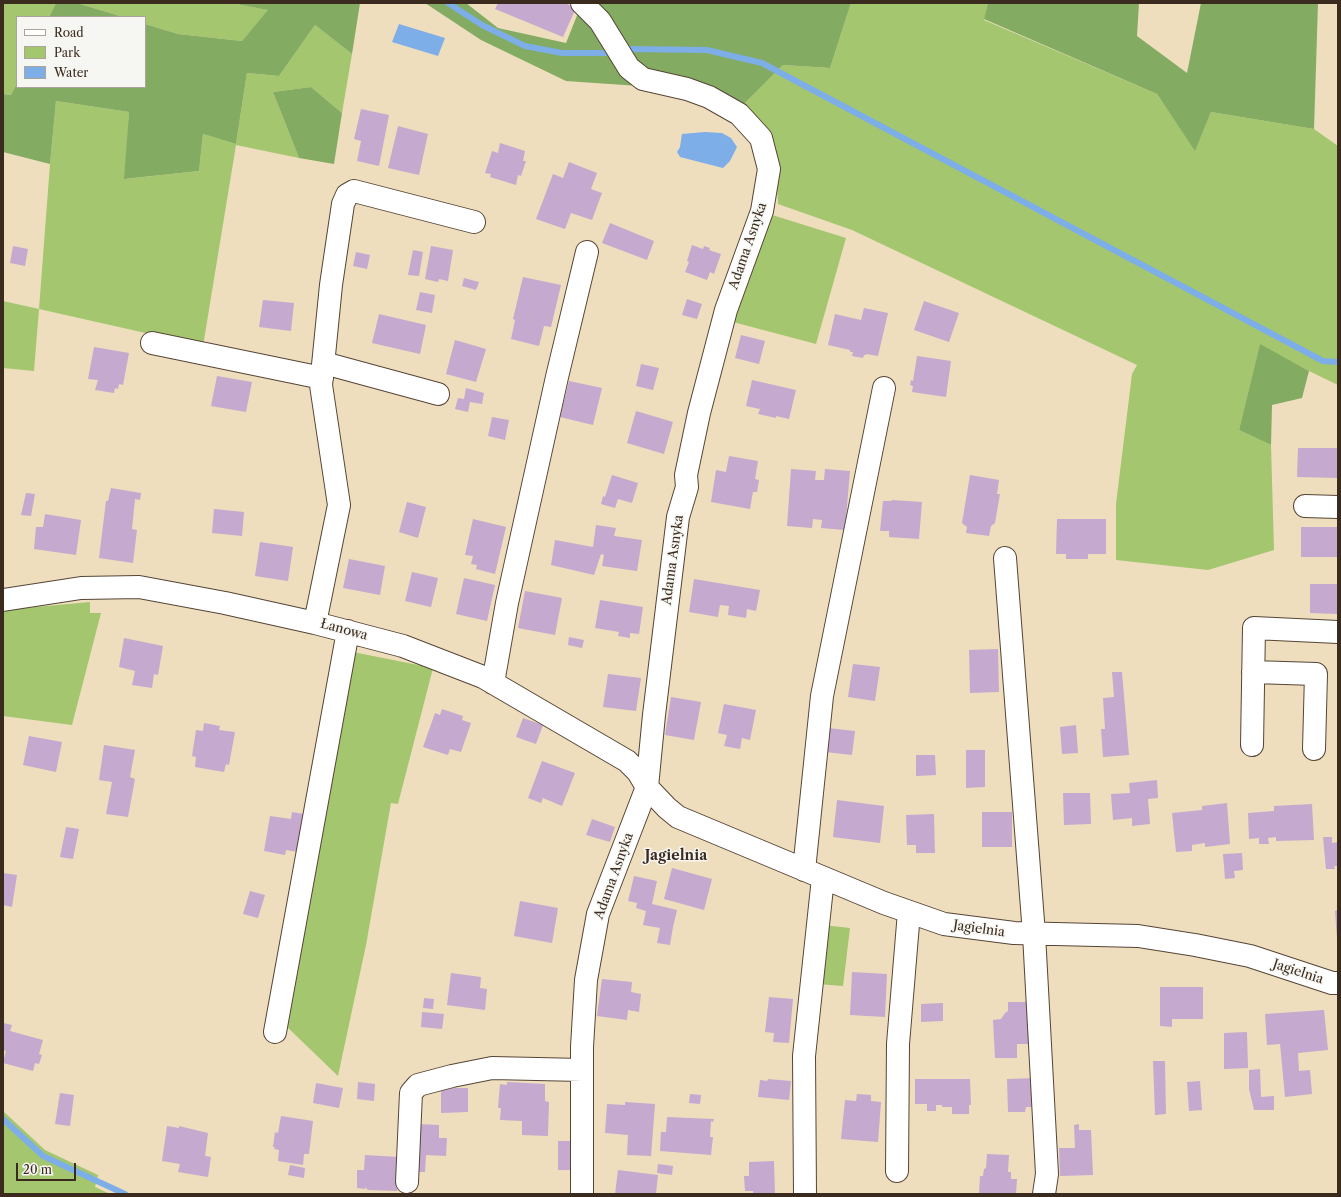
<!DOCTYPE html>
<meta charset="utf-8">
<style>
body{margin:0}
#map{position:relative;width:1341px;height:1197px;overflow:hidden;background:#eedebe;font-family:"Libre Caslon Text",serif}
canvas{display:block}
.frame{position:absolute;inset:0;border:4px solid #3b2a1e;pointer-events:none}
.legend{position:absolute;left:16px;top:16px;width:130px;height:72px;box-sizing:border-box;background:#f6f6f2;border:1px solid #aba49d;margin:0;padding:5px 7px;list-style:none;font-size:12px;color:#3b2a1e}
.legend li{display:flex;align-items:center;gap:8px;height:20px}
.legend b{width:20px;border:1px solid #aba49d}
.scale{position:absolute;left:16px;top:1163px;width:60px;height:18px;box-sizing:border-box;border:2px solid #3b2a1e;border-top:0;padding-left:5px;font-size:12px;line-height:14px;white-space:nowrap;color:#3b2a1e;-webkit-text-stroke:3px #f6f6f2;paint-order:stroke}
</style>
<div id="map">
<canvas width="1341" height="1197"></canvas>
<div class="frame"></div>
<ul class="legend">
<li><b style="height:5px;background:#fff"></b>Road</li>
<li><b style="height:11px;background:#a4c66f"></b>Park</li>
<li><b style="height:11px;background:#7daee8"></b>Water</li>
</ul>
<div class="scale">20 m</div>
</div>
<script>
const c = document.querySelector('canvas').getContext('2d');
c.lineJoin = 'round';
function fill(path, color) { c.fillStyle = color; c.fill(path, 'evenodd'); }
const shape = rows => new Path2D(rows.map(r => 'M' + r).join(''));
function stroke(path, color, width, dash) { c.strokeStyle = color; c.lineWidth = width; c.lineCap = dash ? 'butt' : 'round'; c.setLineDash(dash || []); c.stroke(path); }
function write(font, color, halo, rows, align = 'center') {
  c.font = font + ' "Libre Caslon Text",serif'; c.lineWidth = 3; c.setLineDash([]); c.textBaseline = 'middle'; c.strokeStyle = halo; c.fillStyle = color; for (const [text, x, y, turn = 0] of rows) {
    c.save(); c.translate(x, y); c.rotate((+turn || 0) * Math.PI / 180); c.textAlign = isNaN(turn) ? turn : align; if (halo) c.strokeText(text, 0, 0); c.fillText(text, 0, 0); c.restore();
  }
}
fill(shape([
 [3,3,56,3,49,17,17,17,17,83,11,95,3,94],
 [77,3,231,3,269,10,242,41,178,34,145,24,145,17,123,17],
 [851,3,988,3,984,20,1157,94,1195,150,1211,112,1314,129,1338,146,1338,385,1309,371,1260,345,1239,430,1271,445,1274,550,1208,570,1116,560,1116,504,1132,374,1137,365,852,230,778,204,776,170,742,106,783,65,830,68],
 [315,25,352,54,342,113,311,87,273,92,299,158,236,145,203,346,39,309,34,371,3,368,3,301,39,309,50,164,56,101,129,112,125,179,199,171,203,134,236,144,247,73,279,76],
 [769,214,846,238,816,344,733,322],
 [90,602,90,613,101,613,72,725,3,716,3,610],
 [353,652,433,668,398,804,391,803,366,945,338,1076,284,1024],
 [823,925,850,928,843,986,817,984],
 [3,1111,45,1150,98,1175,95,1187,110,1194,3,1194]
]), '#a4c66f');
fill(shape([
 [56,3,77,3,123,17,49,17],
 [231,3,360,3,352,54,315,25,279,76,247,73,236,144,203,134,199,171,124,179,129,112,56,101,50,164,3,152,3,94,11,95,17,83,17,87,145,87,145,24,178,34,242,41,268,10],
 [425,3,466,3,498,28,566,43,582,3,851,3,830,68,783,65,742,106,668,88,566,81,481,40],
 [988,3,1139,3,1137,36,1187,73,1201,3,1318,3,1314,129,1211,112,1195,151,1157,94,984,19],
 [311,87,342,113,334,164,299,158,273,92],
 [1260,344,1309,371,1302,398,1272,405,1271,445,1239,430]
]), '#83ab62');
fill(shape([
 [399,24,445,38,438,56,392,42],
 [705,132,722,133,731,138,737,147,730,161,723,168,680,157,677,152,680,147,682,134]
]), '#7daee8');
stroke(shape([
 [448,3,482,25,525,46,562,53,608,53],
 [626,49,707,50,762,63,1323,361,1338,362],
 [3,1119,43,1156,125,1194]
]), '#7daee8', 6);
fill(shape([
 [498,3,565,3,576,8,563,37,495,9],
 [361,109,389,115,379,166,357,161,361,141,354,139],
 [398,126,428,134,419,175,388,168],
 [500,143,525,151,523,161,526,161,521,176,518,175,516,185,490,177,491,174,485,173,492,151,498,153],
 [569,162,597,173,591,189,602,193,592,220,571,213,565,229,536,219,553,174,563,178],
 [610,223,654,241,647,260,602,243],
 [692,245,703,249,704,246,710,248,709,250,721,254,714,274,710,272,707,280,685,272,689,262,687,261],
 [13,246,28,249,25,266,10,263],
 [431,246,453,250,448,281,439,279,438,282,425,279],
 [413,250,423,252,419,276,408,275],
 [356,252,370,255,367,269,353,266],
 [523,277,561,285,551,327,544,326,539,346,511,339,515,320,513,319],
 [464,278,479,282,476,290,462,286],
 [420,292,435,295,432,313,416,310],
 [687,299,702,304,697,319,682,315],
 [263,300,294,303,291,331,259,327],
 [924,301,959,313,949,342,914,330],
 [864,308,888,313,878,356,866,354,866,355,864,355,863,358,852,356,853,352,850,352,850,350,828,345,835,314,861,320],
 [379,314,426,325,420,354,372,343],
 [741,335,765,341,759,364,735,358],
 [455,340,486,349,476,382,446,374],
 [94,347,129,353,123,385,119,384,118,389,115,388,114,393,95,390,98,380,88,379],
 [917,356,951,361,946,397,912,392,913,386,910,385,911,380,913,381],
 [641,364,659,368,653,390,636,386],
 [217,376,252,382,246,412,211,406],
 [752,380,796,390,789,419,776,416,776,418,758,414,760,409,746,406],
 [569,381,602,388,593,425,560,417],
 [466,388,484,393,482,404,470,402,468,412,455,409,458,398,464,399],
 [636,411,673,422,664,454,627,443],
 [492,417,509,420,505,440,488,436],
 [1298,448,1338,448,1338,478,1297,477],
 [729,456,758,461,755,479,759,480,757,492,753,492,750,509,711,502,716,470,726,472],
 [791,469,816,471,815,480,824,480,825,469,850,471,845,530,821,528,822,520,813,519,812,528,787,526],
 [612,475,638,483,632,503,618,499,615,508,601,504,603,496,605,497],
 [970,475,999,480,997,494,1000,494,995,523,991,526,989,536,966,533,967,527,962,523],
 [111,488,141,493,140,500,135,499,132,529,137,530,133,563,99,558,106,501,108,501],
 [26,493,35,494,31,516,21,515],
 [892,500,922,502,919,539,889,537,889,531,880,531,883,501,891,501],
 [407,502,426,507,418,538,399,532],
 [214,509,244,512,242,536,212,533],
 [45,514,81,520,76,555,34,549,36,527,43,527],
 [473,519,506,527,495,574,476,569,477,565,471,564,473,556,465,555],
 [1057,519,1106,519,1106,554,1088,554,1088,559,1066,559,1066,554,1056,554],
 [596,525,616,528,614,536,642,540,637,571,602,566,604,555,601,554,594,575,551,565,555,540,593,547],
 [1301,527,1338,527,1338,557,1301,557],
 [260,542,293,547,288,581,255,576],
 [349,559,385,566,380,595,343,588],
 [412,572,438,578,431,607,405,601],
 [464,578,495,585,487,621,456,614],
 [694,579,760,590,756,611,747,609,746,618,728,615,729,606,720,605,718,617,689,612],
 [1310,584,1338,584,1338,614,1310,613],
 [525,591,562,598,555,635,518,628],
 [600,600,643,607,639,634,630,633,630,638,618,636,619,632,595,628],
 [569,637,584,640,582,648,568,645],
 [124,638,163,646,158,675,154,674,152,688,132,685,135,671,119,667],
 [998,649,999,692,970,693,969,650],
 [853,664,880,667,875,701,848,697],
 [1112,672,1122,672,1129,755,1103,757,1101,729,1105,729,1103,698,1114,697],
 [608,674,641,678,636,711,603,707],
 [671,697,701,702,694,740,665,735],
 [724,704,756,710,750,740,742,738,740,749,724,746,727,735,718,733],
 [442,709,463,716,462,720,471,723,461,752,450,749,448,755,423,747,435,713,440,715],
 [523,718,543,725,536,744,516,737],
 [204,723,220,726,219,730,235,732,229,765,226,764,224,772,195,767,196,757,192,756,196,730,203,731],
 [1076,725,1078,753,1062,754,1060,727],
 [828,728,855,731,852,755,825,752],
 [29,736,62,742,56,772,23,765],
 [104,745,135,750,130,777,135,779,128,817,106,814,112,782,99,780],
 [966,750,985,750,985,787,966,788],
 [916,755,935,755,936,775,916,776],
 [542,761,575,773,562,806,543,798,541,803,528,798],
 [1157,780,1158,798,1148,799,1150,824,1132,826,1132,818,1113,820,1111,794,1130,793,1129,783],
 [1063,793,1090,793,1091,824,1064,825],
 [837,800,884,806,880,843,833,837],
 [1227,803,1230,844,1205,847,1205,843,1192,845,1192,851,1176,852,1172,813,1202,810,1202,806],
 [1312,804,1314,840,1276,841,1276,837,1268,838,1269,844,1259,844,1259,838,1249,839,1248,813,1274,811,1274,806],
 [292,812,310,815,304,853,286,850,285,855,264,851,270,816,291,819],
 [982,812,1012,812,1012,847,982,847],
 [934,814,935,853,916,853,916,845,907,845,906,815],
 [592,819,615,827,610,842,586,835],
 [66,827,79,829,73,859,60,857],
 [1323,837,1332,837,1332,843,1338,842,1338,866,1334,866,1335,869,1326,869],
 [1242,853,1243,870,1234,871,1235,878,1225,879,1223,854],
 [672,868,712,879,704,910,664,899],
 [3,873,17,875,12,907,3,905],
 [634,876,657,881,652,904,677,910,673,927,670,945,657,943,660,928,643,925,646,911,636,908,637,903,628,901],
 [250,891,265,895,258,918,243,914],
 [520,901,558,908,552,943,514,936],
 [1338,910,1338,939,1337,939,1335,911],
 [852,972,887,974,885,1017,850,1015],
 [451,973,481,977,480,988,487,989,485,1010,447,1005],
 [602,979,632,982,631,992,641,994,639,1012,628,1010,627,1020,597,1016],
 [1160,987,1203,987,1203,1019,1172,1019,1172,1027,1160,1026],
 [769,997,793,999,789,1043,773,1042,774,1033,765,1032],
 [424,998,434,999,433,1009,423,1008],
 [1008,1002,1033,1002,1035,1044,1017,1044,1017,1058,995,1058,993,1020,1001,1019,1005,1013,1008,1011],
 [943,1003,943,1021,921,1022,921,1004],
 [1324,1010,1328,1050,1298,1053,1299,1071,1310,1070,1312,1094,1285,1097,1280,1044,1267,1045,1265,1014],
 [422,1012,444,1014,442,1029,421,1027],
 [3,1023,12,1025,10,1031,43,1040,39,1054,42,1055,39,1064,35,1063,33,1071,3,1063,6,1051,3,1050],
 [1247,1032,1248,1068,1224,1069,1224,1033],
 [1153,1061,1165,1061,1166,1114,1155,1115],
 [1260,1069,1261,1097,1274,1096,1274,1110,1254,1110,1249,1089,1249,1070],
 [1036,1078,1037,1107,1026,1107,1025,1112,1008,1112,1007,1079],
 [768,1079,791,1081,789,1100,758,1097,760,1080,767,1081],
 [915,1079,970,1079,971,1105,969,1105,969,1114,952,1114,952,1107,942,1107,942,1105,936,1105,936,1111,927,1111,927,1104,915,1104],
 [1200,1081,1202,1110,1189,1111,1187,1082],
 [358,1082,375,1084,374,1101,357,1099],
 [507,1082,545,1084,545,1101,549,1102,548,1136,522,1135,522,1121,500,1120,501,1108,498,1108,500,1084,507,1085],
 [316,1083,343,1088,339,1108,313,1103],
 [441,1088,468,1088,468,1112,441,1113],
 [60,1093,74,1095,70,1126,55,1124],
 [690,1094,701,1095,700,1104,689,1103],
 [857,1094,871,1095,871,1101,881,1102,878,1142,841,1139,845,1100,856,1101],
 [625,1102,655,1104,651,1156,627,1155,628,1135,605,1133,607,1104,625,1105],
 [281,1116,313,1121,309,1154,304,1154,303,1165,278,1161,279,1150,274,1149,275,1147,273,1147,275,1132,278,1133],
 [667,1117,714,1119,713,1122,711,1121,710,1137,713,1137,711,1155,660,1151,661,1132,666,1132],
 [418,1124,439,1125,439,1138,447,1138,446,1156,426,1155,425,1172,416,1172],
 [1079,1124,1079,1130,1091,1130,1093,1175,1060,1176,1059,1148,1075,1148,1074,1125],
 [167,1126,179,1128,179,1126,208,1133,205,1156,211,1157,208,1177,178,1172,180,1164,162,1161],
 [558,1141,574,1141,574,1170,558,1170],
 [987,1154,1009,1155,1008,1172,1011,1172,1011,1179,1017,1179,1016,1194,979,1194,980,1176,983,1176,984,1169,986,1168],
 [365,1155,399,1157,397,1191,368,1190,365,1187,365,1189,357,1188,357,1170,364,1170],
 [774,1161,775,1194,753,1194,753,1191,745,1191,744,1176,749,1176,749,1162],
 [658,1164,673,1166,672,1175,657,1173],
 [290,1165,305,1168,304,1178,288,1175],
 [618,1170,658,1175,656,1194,615,1194]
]), '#c5a9cf');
const minor = shape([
 [152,343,322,378],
 [324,363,438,394],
 [1305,506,1338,507],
 [1005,558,1034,934,1047,1174,1044,1194],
 [3,600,81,588,139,587,225,603,315,623,403,646,483,677,627,761,638,772,647,787,667,808,678,817,884,903,944,924,1014,933,1138,936,1195,945,1250,956,1332,983,1338,983],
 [315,623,339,505,321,385,331,285,343,204,347,195,354,191,474,222],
 [1253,672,1316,674,1314,749],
 [493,683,507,603,557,377,587,252],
 [1252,745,1254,628,1338,632],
 [804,870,822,696,884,388],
 [275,1032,348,631],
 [897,1171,898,1044,909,912],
 [407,1182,411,1093,418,1085,452,1076,492,1068,582,1070],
 [582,1194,582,1047,586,980,598,914,647,787,654,715,678,517,687,487,686,475,699,413,726,310,762,211,769,169,761,138,739,114,709,97,687,89,643,79,629,68,600,21,582,3],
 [805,1194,804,1056,823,878]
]);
stroke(minor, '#564536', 24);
stroke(minor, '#fff', 22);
write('13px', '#3b2a1e', '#f6f6f2', [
 ["Adama Asnyka",748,246,-71],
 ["Adama Asnyka",673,560,-82],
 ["Łanowa",344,630,15],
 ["Adama Asnyka",614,876,-70],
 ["Jagielnia",979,929,8],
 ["Jagielnia",1298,972,18]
]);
write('bold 14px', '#3b2a1e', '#f6f6f2', [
 ["Jagielnia",676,856]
]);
</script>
